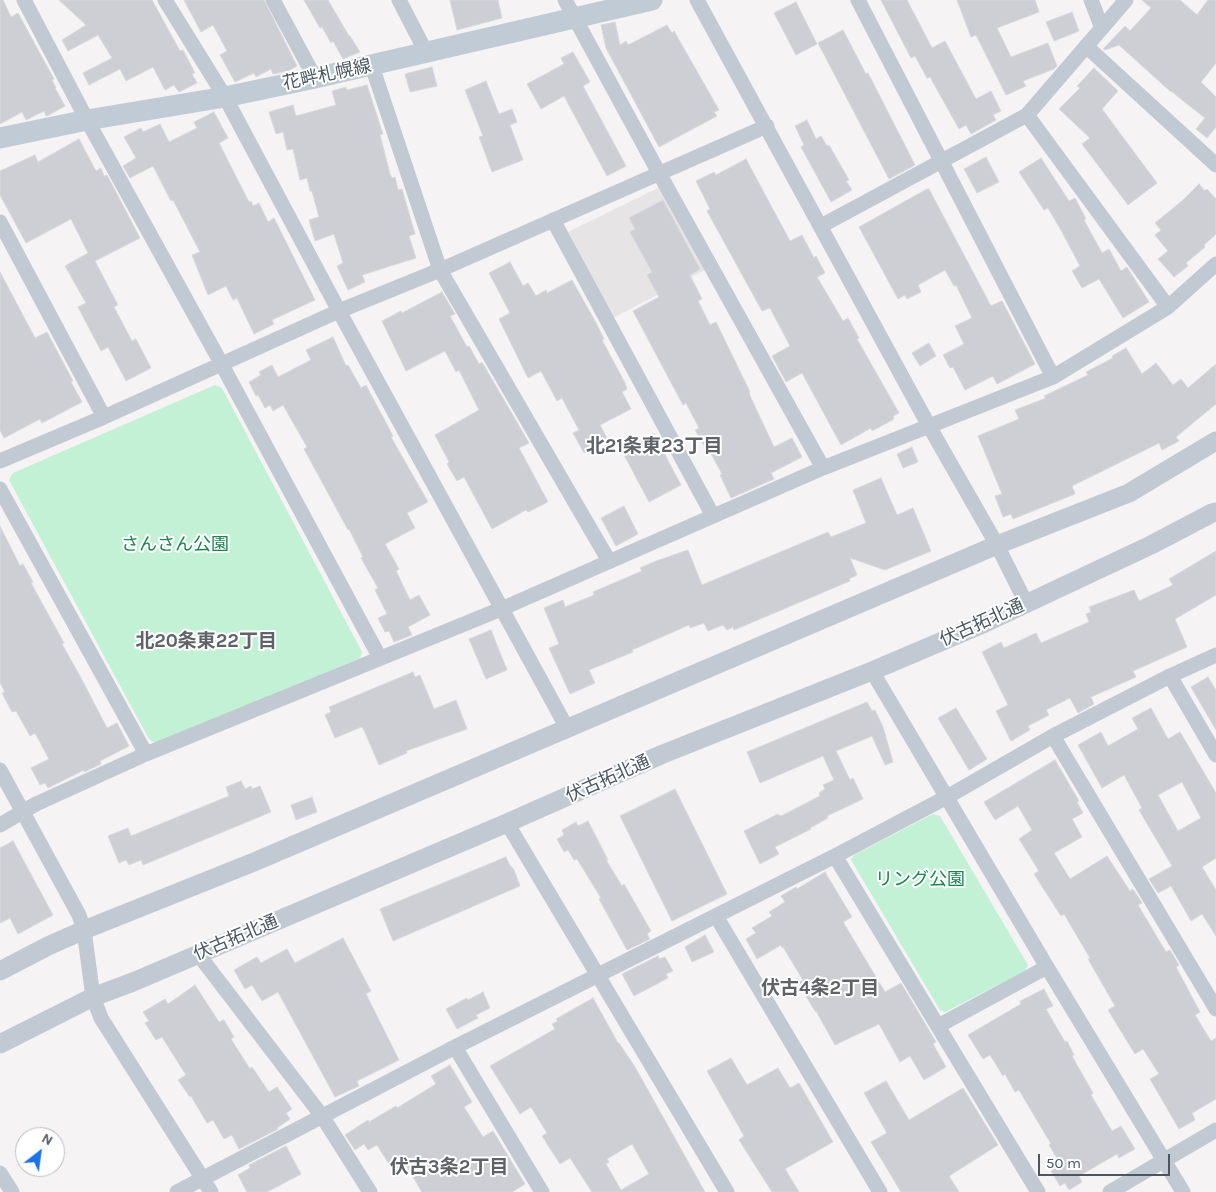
<!DOCTYPE html>
<meta charset="utf-8">
<style>
body{margin:0}
#map{position:relative;width:1216px;height:1192px;overflow:hidden;background:#f5f3f3;font-family:Karla,sans-serif}
canvas{display:block}
.north{position:absolute;left:15px;top:1127px;width:50px;height:50px;box-sizing:border-box;background:#fff;border:1px solid #b7bbc0;border-radius:50%;rotate:30deg;font-size:14px;font-weight:700;line-height:20px;text-align:center;color:#4a5661}
.north::after{content:'';display:block;margin:auto;width:18px;height:22px;background:#1a73e8;clip-path:polygon(50% 0,100% 100%,50% 72%,0 100%)}
.scale{position:absolute;left:1038px;top:1154px;width:132px;height:22px;box-sizing:border-box;border:2px solid #4a5661;border-top:0;padding-left:6px;font-size:15px;line-height:18px;white-space:nowrap;color:#4a5661;-webkit-text-stroke:4px #fff;paint-order:stroke}
</style>
<div id="map">
<canvas width="1216" height="1192"></canvas>
<div class="north">N</div>
<div class="scale">50 m</div>
</div>
<script>
const c = document.querySelector('canvas').getContext('2d');
c.lineJoin = 'round';
function fill(path, color) { c.fillStyle = color; c.fill(path, 'evenodd'); }
const shape = rows => new Path2D(rows.map(r => 'M' + r).join(''));
function stroke(path, color, width, dash) { c.strokeStyle = color; c.lineWidth = width; c.lineCap = dash ? 'butt' : 'round'; c.setLineDash(dash || []); c.stroke(path); }
function write(font, color, halo, rows, align = 'center') {
  c.font = font + ' Karla,"Noto Sans JP",sans-serif'; c.lineWidth = 4; c.setLineDash([]); c.textBaseline = 'middle'; c.strokeStyle = halo; c.fillStyle = color; for (const [text, x, y, turn = 0] of rows) {
    c.save(); c.translate(x, y); c.rotate((+turn || 0) * Math.PI / 180); c.textAlign = isNaN(turn) ? turn : align; if (halo) c.strokeText(text, 0, 0); c.fillText(text, 0, 0); c.restore();
  }
}
fill(shape([
 [660,187,705,270,613,318,568,232]
]), '#e6e4e5');
fill(shape([
 [215,385,222,388,362,652,360,658,157,744,149,739,9,480,13,473],
 [933,814,940,816,1028,965,1025,971,945,1012,940,1010,851,860,854,855]
]), '#c3f1d5');
const building = shape([
 [0,0,3,0,11,17,18,13,54,79,52,80,56,88,55,88,65,106,49,115,46,116,44,111,26,120,22,112,0,124,0,0],
 [59,0,152,0,180,51,183,50,195,73,192,74,197,83,179,92,174,85,165,90,153,67,126,81,120,69,89,85,83,73,112,58,98,35,68,51,62,40,86,25,59,0],
 [184,0,264,0,297,66,288,71,273,74,271,69,256,77,254,73,235,82,220,55,227,51,213,25,201,32,184,0],
 [304,0,328,0,349,36,350,36,360,52,343,59,333,41,331,43,322,27,320,28,304,0],
 [450,0,498,0,502,18,457,30,450,0],
 [881,0,907,0,932,48,945,41,976,99,991,91,1001,111,993,115,996,120,971,134,966,125,959,129,930,77,927,78,915,56,911,58,881,0],
 [957,0,1035,0,1039,12,997,28,1011,57,1048,43,1057,66,1054,69,1023,81,1026,86,1006,95,976,35,971,37,957,0],
 [1142,0,1180,0,1197,15,1208,0,1216,0,1216,63,1201,82,1216,97,1216,127,1207,138,1196,129,1205,118,1196,111,1171,91,1171,92,1119,45,1105,50,1103,49,1125,26,1130,31,1151,8,1142,0],
 [796,2,817,44,796,55,774,13,796,2],
 [1072,12,1079,31,1054,41,1046,22,1072,12],
 [615,22,620,45,626,41,628,45,667,25,672,33,674,31,719,110,714,112,717,116,659,147,606,48,601,25,615,22],
 [843,30,866,74,868,73,915,165,889,179,818,43,843,30],
 [573,52,590,82,583,86,626,166,607,176,564,96,541,109,527,84,564,64,561,58,573,52],
 [432,67,437,86,410,92,405,74,432,67],
 [1094,68,1118,91,1102,109,1157,183,1128,205,1082,144,1090,138,1059,109,1080,88,1077,86,1094,68],
 [486,81,499,114,512,109,517,122,510,125,523,160,492,172,479,137,483,136,465,90,486,81],
 [367,85,383,134,380,135,390,174,392,178,395,177,398,190,402,189,415,234,409,236,416,258,362,275,365,282,348,290,337,266,343,263,334,234,315,241,309,220,319,217,312,191,310,191,307,178,300,180,293,149,287,150,283,132,276,134,269,112,293,105,296,116,336,105,332,91,346,87,347,90,367,85],
 [214,112,228,138,219,143,249,202,251,201,253,206,259,203,268,222,274,218,315,300,272,320,274,324,254,334,237,298,233,300,226,286,208,295,192,255,200,252,173,200,171,201,153,166,130,178,123,166,136,158,124,137,141,128,143,132,160,124,169,142,197,128,194,122,214,112],
 [807,120,816,139,821,136,827,146,829,145,849,180,846,181,852,190,831,202,801,147,804,145,795,126,807,120],
 [79,139,96,171,101,168,104,176,107,175,140,238,95,261,118,305,114,307,132,341,136,339,151,368,126,381,108,347,101,351,78,307,86,303,65,266,88,253,71,219,26,243,0,195,0,171,35,155,38,162,79,139],
 [986,157,999,182,977,193,964,169,986,157],
 [1041,158,1069,201,1075,198,1086,219,1084,220,1102,253,1109,249,1121,271,1127,267,1149,302,1123,318,1099,279,1082,288,1072,271,1080,266,1062,232,1048,208,1044,210,1019,172,1041,158],
 [746,159,790,241,802,235,814,258,816,256,825,273,817,277,843,321,848,318,859,338,857,339,899,413,893,416,894,419,872,431,871,428,841,445,802,373,786,382,772,356,790,346,770,308,762,311,707,211,710,209,696,181,714,172,716,175,746,159],
 [1199,184,1205,191,1207,189,1216,199,1216,234,1204,245,1205,247,1186,263,1188,266,1174,277,1158,259,1168,251,1155,235,1161,230,1155,223,1183,200,1199,184],
 [927,189,929,189,991,306,1002,301,1035,364,997,384,993,376,965,390,953,367,950,368,943,355,964,344,955,326,972,318,956,285,954,286,945,270,918,285,921,292,907,299,905,295,898,299,859,227,927,189],
 [663,200,700,269,690,275,702,299,698,301,710,325,716,322,750,392,749,393,751,398,774,447,792,438,802,457,771,473,774,479,731,498,720,475,722,474,708,448,706,449,695,430,699,428,686,403,683,405,633,311,659,297,647,275,652,272,630,232,635,229,629,218,663,200],
 [510,262,523,286,528,283,536,296,546,290,547,293,572,280,595,321,604,339,602,340,625,383,627,389,622,392,631,409,600,425,608,440,584,453,573,433,579,430,562,398,557,401,541,371,528,378,499,319,510,313,489,273,510,262],
 [0,272,35,338,47,332,73,381,71,382,82,402,42,423,40,419,4,438,0,430,0,272],
 [442,292,455,314,450,316,467,347,469,346,479,364,482,362,529,443,519,448,548,502,528,512,526,510,492,529,464,477,457,481,447,464,449,462,435,435,479,410,459,370,456,372,445,351,406,371,382,321,401,311,402,313,442,292],
 [333,337,346,366,348,365,361,388,366,385,393,436,391,437,428,502,407,513,415,528,385,544,399,569,396,571,410,600,419,595,430,615,408,627,412,635,394,642,389,631,385,632,378,618,387,614,375,590,378,588,361,558,363,557,349,529,348,530,304,449,307,447,283,405,273,411,270,405,265,408,258,395,256,396,249,382,261,375,259,372,272,365,278,377,311,360,306,350,333,337],
 [929,343,936,356,920,366,912,353,929,343],
 [1126,348,1142,374,1156,363,1173,385,1181,379,1188,388,1216,364,1216,404,1176,437,1179,441,1162,450,1159,443,1072,486,1075,494,1013,519,1011,514,1003,517,995,496,1002,494,978,436,1019,419,1015,410,1046,398,1044,396,1088,375,1086,372,1113,358,1112,356,1126,348],
 [654,434,681,485,649,502,622,451,654,434],
 [912,447,918,462,903,468,897,454,912,447],
 [881,478,897,515,913,508,931,551,885,570,850,558,857,575,849,579,850,581,734,630,733,627,727,630,723,625,708,631,704,623,690,628,689,625,632,650,633,652,589,670,595,683,570,694,549,648,559,644,544,608,563,600,565,607,594,595,593,592,642,571,640,568,656,561,688,550,702,585,828,532,831,537,866,523,853,490,881,478],
 [624,506,638,534,616,546,601,518,624,506],
 [0,526,20,566,23,564,33,582,31,583,64,643,62,644,80,676,107,728,117,723,129,746,100,761,101,764,84,772,84,770,48,788,45,783,40,785,31,768,49,759,35,733,30,736,16,711,12,712,2,693,5,692,0,683,0,526],
 [1216,551,1216,595,1175,619,1187,647,1133,671,1136,677,1091,697,1094,704,1078,713,1070,698,1046,710,1049,715,1028,726,1030,730,1011,741,996,711,1008,705,982,652,1001,642,1004,648,1036,633,1041,643,1089,622,1086,614,1091,612,1089,607,1134,590,1139,601,1173,585,1169,579,1216,551],
 [491,630,507,670,486,679,469,639,491,630],
 [413,672,415,677,420,675,434,709,456,700,467,729,406,751,407,753,379,765,363,728,361,727,335,738,325,715,331,712,329,707,413,672],
 [1208,677,1216,690,1216,730,1191,687,1208,677],
 [867,702,872,711,875,710,883,727,893,762,885,765,872,736,836,751,850,780,853,778,863,799,827,816,828,818,810,828,811,829,775,847,779,854,760,864,744,831,778,814,779,816,783,815,820,796,819,793,825,789,823,785,834,780,823,756,760,783,747,752,867,702],
 [956,708,987,759,969,770,938,718,956,708],
 [1151,708,1168,739,1180,732,1216,793,1216,858,1202,867,1216,890,1216,936,1202,914,1191,921,1171,886,1158,893,1149,879,1172,866,1139,810,1142,808,1124,775,1102,788,1078,745,1101,732,1108,746,1138,729,1132,718,1151,708],
 [1182,782,1201,818,1178,831,1158,795,1182,782],
 [1055,760,1079,801,1077,802,1083,813,1072,819,1082,837,1054,853,1070,879,1107,856,1130,891,1133,889,1142,903,1138,905,1166,952,1170,950,1179,965,1176,967,1200,1012,1195,1015,1211,1041,1216,1038,1216,1099,1192,1113,1195,1120,1179,1129,1150,1079,1159,1074,1143,1049,1135,1054,1108,1010,1115,1006,1088,959,1090,958,1064,914,1061,916,1034,874,1039,871,1019,839,1032,830,1018,806,995,820,984,802,1055,760],
 [241,781,245,789,251,786,252,789,260,786,271,812,143,865,141,860,129,865,126,860,119,863,108,836,128,828,131,836,229,796,226,787,241,781],
 [675,789,727,894,672,921,620,816,675,789],
 [312,797,317,812,296,820,291,805,312,797],
 [588,821,608,860,606,860,622,886,624,884,651,931,647,934,650,939,627,950,599,899,601,898,577,859,574,860,568,850,564,852,557,839,564,835,562,830,576,822,578,826,588,821],
 [13,841,53,915,18,934,10,918,0,923,0,848,13,841],
 [506,857,509,864,514,870,520,886,393,941,380,909,506,857],
 [825,872,852,917,843,922,885,992,901,983,936,1042,933,1044,946,1067,924,1080,910,1056,900,1062,879,1024,835,1045,816,1011,815,1011,798,983,803,980,783,947,782,948,781,945,757,959,746,939,756,933,752,928,772,916,769,912,785,902,781,896,796,887,797,889,825,872],
 [705,935,714,952,692,962,685,947,705,935],
 [343,938,371,991,366,994,399,1060,357,1081,359,1086,335,1097,278,992,262,1001,252,985,245,989,234,970,257,957,261,963,287,949,295,963,343,938],
 [658,956,659,959,665,957,673,971,666,974,668,978,634,996,622,974,658,956],
 [195,985,219,1022,224,1020,234,1037,231,1039,250,1069,252,1067,269,1092,277,1087,292,1109,286,1113,290,1119,277,1128,278,1129,239,1149,232,1135,224,1139,213,1120,207,1123,191,1096,190,1097,178,1080,186,1075,162,1037,156,1040,145,1023,149,1021,143,1012,165,999,168,1004,195,985],
 [1044,989,1053,1006,1046,1009,1065,1042,1067,1041,1074,1055,1072,1056,1093,1093,1091,1095,1112,1131,1121,1126,1135,1149,1119,1158,1117,1154,1079,1176,1082,1182,1069,1190,1065,1183,1060,1186,1051,1171,1061,1165,1049,1145,1051,1144,1019,1090,1015,1092,1005,1074,1003,1076,990,1055,983,1059,968,1035,1021,1004,1020,1001,1044,989],
 [483,992,490,1008,476,1015,478,1018,457,1029,446,1009,467,998,468,1000,483,992],
 [593,998,618,1043,619,1043,635,1067,705,1192,592,1192,570,1158,560,1164,542,1136,547,1133,531,1107,520,1114,490,1066,555,1029,552,1024,558,1021,556,1019,593,998],
 [632,1144,649,1174,621,1190,606,1164,609,1162,607,1159,632,1144],
 [731,1058,747,1085,778,1068,790,1088,799,1083,833,1142,785,1169,799,1192,772,1192,739,1140,744,1136,707,1071,731,1058],
 [450,1065,472,1102,464,1107,483,1137,493,1131,525,1184,512,1192,422,1192,406,1165,394,1172,377,1145,368,1150,364,1144,355,1150,345,1135,368,1120,369,1122,396,1106,397,1108,436,1084,431,1076,450,1065],
 [886,1081,909,1120,963,1088,998,1145,949,1176,959,1192,901,1192,871,1142,887,1133,864,1093,886,1081],
 [286,1146,301,1174,267,1192,247,1192,238,1175,250,1168,249,1165,286,1146]
]);
fill(building, '#cdcfd5');
stroke(building, '#d7d9de', 1);
stroke(shape([
 [24,0,87,120,221,363,380,658],
 [165,0,225,97,339,311,567,728],
 [273,0,315,78],
 [399,0,426,52],
 [565,0,659,173,823,468],
 [697,0,929,426,997,545,1026,603],
 [858,0,1053,377],
 [1091,0,1102,28],
 [1086,46,1216,165],
 [372,66,440,270,609,561],
 [1027,115,1168,307],
 [553,220,713,516],
 [0,222,104,417],
 [821,226,1027,115,1126,0],
 [0,461,104,417,339,311,440,270,767,126],
 [0,489,146,754],
 [872,671,1047,967,1183,1192],
 [1170,676,1216,755],
 [1053,736,1216,1009],
 [0,770,79,915,84,930,93,997,101,1018,211,1192],
 [507,823,727,1192],
 [0,825,36,804,146,754,501,609,823,468,1053,377,1168,307,1216,264],
 [835,856,1038,1192],
 [716,916,880,1192],
 [198,954,322,1116,370,1192],
 [938,1026,1047,967],
 [455,1047,542,1192],
 [0,1173,12,1192],
 [177,1192,455,1047,835,856,947,797,1053,736,1170,676,1216,655],
 [1110,1192,1216,1130]
]), '#c1cad2', 15);
stroke(shape([
 [0,971,48,946,84,930,254,862,997,545,1129,493,1216,441],
 [0,1044,93,997,133,982,507,823,663,754,872,671,985,623,1151,545,1212,513,1216,512]
]), '#c1cad2', 19);
stroke(shape([
 [0,138,87,120,225,97,315,78,652,0]
]), '#c1cbd6', 21);
write('18px', '#4a5661', '#fff', [
 ["花畔札幌線",327,75,-12],
 ["伏古拓北通",982,623,-24],
 ["伏古拓北通",608,779,-24],
 ["伏古拓北通",236,938,-23]
]);
write('18px', '#17864f', '#fff', [
 ["さんさん公園",175,545],
 ["リング公園",920,880]
]);
write('bold 19px', '#5f6368', '#fff', [
 ["北21条東23丁目",654,447],
 ["北20条東22丁目",206,642],
 ["伏古4条2丁目",820,989],
 ["伏古3条2丁目",449,1168]
]);
</script>
